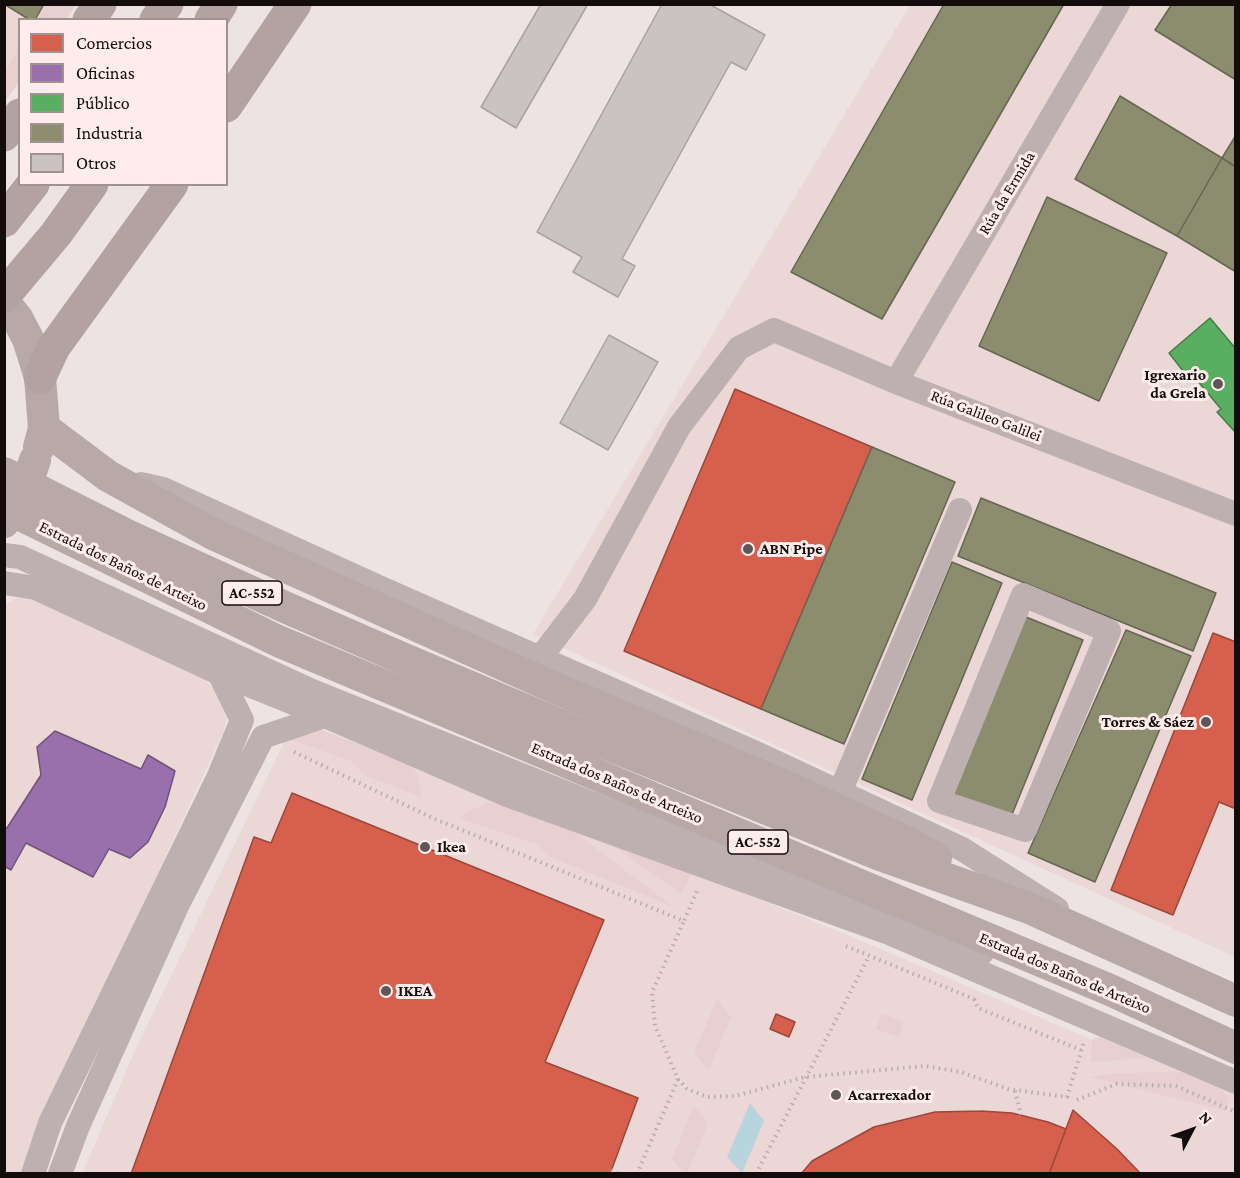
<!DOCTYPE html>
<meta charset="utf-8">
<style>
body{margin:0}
#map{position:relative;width:1240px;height:1178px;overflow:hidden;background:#ede3e2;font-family:"Crimson Pro",serif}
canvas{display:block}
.frame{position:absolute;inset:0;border:6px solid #120c0c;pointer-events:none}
.legend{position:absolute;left:18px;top:18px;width:210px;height:168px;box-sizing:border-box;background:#ffeceb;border:2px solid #a09292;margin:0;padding:8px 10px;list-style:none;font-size:18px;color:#120c0c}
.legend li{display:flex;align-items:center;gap:12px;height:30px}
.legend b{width:30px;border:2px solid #a09292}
.north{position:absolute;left:1162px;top:1100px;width:60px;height:60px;-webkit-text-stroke:4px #ffeceb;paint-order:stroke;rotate:49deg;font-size:16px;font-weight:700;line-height:24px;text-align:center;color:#120c0c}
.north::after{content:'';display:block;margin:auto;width:21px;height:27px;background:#120c0c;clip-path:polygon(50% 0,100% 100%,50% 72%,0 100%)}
</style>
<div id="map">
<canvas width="1240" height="1178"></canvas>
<div class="frame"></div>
<ul class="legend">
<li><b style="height:16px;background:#d6604d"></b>Comercios</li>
<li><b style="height:16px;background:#9970ab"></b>Oficinas</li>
<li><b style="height:16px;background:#5aae61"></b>Público</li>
<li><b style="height:16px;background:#8c8c6e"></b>Industria</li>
<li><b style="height:16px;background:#cac3c2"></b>Otros</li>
</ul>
<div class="north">N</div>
</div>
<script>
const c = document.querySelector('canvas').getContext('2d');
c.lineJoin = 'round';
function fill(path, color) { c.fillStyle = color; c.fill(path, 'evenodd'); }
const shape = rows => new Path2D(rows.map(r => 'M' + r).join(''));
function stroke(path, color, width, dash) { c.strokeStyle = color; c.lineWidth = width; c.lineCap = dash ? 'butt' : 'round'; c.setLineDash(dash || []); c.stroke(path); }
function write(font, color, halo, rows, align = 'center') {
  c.font = font + ' "Crimson Pro",serif'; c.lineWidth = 6; c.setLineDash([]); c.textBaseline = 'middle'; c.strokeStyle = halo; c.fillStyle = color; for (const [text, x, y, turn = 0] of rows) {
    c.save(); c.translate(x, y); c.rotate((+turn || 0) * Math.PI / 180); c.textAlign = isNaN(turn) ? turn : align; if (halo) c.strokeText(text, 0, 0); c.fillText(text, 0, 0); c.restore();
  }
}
fill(shape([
 [5,5,43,5,35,19,20,20,19,46,5,72],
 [910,5,1235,5,1235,957,533,634],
 [16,598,38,599,200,675,219,694,228,715,223,733,44,1117,23,1173,5,1174,4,606],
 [286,738,401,761,692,872,872,945,1092,1040,1106,1034,1235,1094,1235,1173,82,1174,136,1048]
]), '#ebd7d6');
fill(shape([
 [43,5,76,5,66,19,35,20],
 [19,46,19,82,5,101,5,72],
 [323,730,410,765,418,776,422,797,367,776,352,761,286,738],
 [489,803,510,803,564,824,672,906,551,857,536,844,460,819,470,810],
 [601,837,692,872,681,894],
 [717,1000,731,1017,709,1070,694,1053],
 [882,1014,904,1022,899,1037,876,1029],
 [1106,1034,1156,1057,1091,1062,1092,1040],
 [1189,1072,1219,1087,1229,1100,1226,1111,1090,1077,1118,1073],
 [694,1106,708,1123,687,1173,685,1173,672,1159]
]), '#e7d0cf');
fill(shape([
 [750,1103,764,1121,742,1173,727,1157]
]), '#b8d5de');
const shops = shape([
 [735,389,872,447,761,709,624,651,735,389],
 [1213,633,1236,642,1236,809,1219,802,1173,915,1111,890,1213,633],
 [292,793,604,920,545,1062,638,1098,610,1174,131,1174,254,837,271,843,292,793],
 [776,1014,795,1022,789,1037,770,1029,776,1014],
 [1073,1110,1117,1149,1141,1174,1049,1174,1073,1110],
 [981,1111,1012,1113,1048,1122,1066,1129,1049,1174,801,1174,812,1161,874,1127,935,1112,981,1111]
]);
fill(shops, '#d6604d');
stroke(shops, '#9b473a', 1.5);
const offices = shape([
 [55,731,141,769,148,755,175,771,165,807,148,842,130,858,109,849,93,877,26,843,11,870,4,866,4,827,7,828,41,775,37,747,55,731]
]);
fill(offices, '#9970ab');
stroke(offices, '#70527b', 1.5);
const public = shape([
 [1210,318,1236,349,1236,433,1217,412,1221,409,1191,373,1187,376,1169,353,1210,318]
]);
fill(public, '#5aae61');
stroke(public, '#447d48', 1.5);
const industry = shape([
 [4,4,44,4,35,20,30,20,4,4],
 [944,4,1064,4,882,319,791,272,944,4],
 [1172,4,1236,4,1236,80,1155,30,1172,4],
 [1120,96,1222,158,1177,236,1075,179,1120,96],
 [1236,135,1236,167,1222,158,1236,135],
 [1222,158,1236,167,1236,272,1177,236,1222,158],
 [1047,197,1167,253,1099,401,979,346,1047,197],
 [872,447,955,482,844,744,761,709,872,447],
 [981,498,1216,593,1193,651,958,556,981,498],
 [952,562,1002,583,912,800,862,779,952,562],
 [1026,617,1083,640,1011,817,954,794,1026,617],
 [1126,630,1191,656,1095,882,1028,853,1126,630]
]);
fill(industry, '#8c8c6e');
stroke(industry, '#676651', 1.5);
const building = shape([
 [541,4,588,4,516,128,481,107,541,4],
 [662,4,709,4,765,35,746,70,731,62,622,259,635,266,618,297,573,272,582,257,537,232,662,4],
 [609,335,658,362,608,450,560,423,609,335]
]);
fill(building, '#cac3c2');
stroke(building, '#a9a2a2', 1.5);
stroke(shape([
 [294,752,435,819,684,921,698,889],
 [846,946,974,999,978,998],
 [974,999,978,1008,1081,1050],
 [678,1079,687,1089,707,1097,735,1096,805,1077,925,1066,961,1072,1008,1089,1067,1097,1084,1042],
 [1015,1091,1021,1115],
 [1077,1100,1116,1084,1176,1086,1236,1112],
 [611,1170,620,1174],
 [637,1174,678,1079,655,1026,652,992,684,921],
 [756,1174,869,956]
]), '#b7adac', 4, [1.5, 4.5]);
stroke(shape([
 [896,382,1118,4],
 [141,484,163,489,383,589,756,753,962,849,1057,909],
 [4,555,20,557,312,691,636,821,982,953],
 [4,583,36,588,219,673,325,716,507,795,889,933,1236,1082],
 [1023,595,1109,631,1025,830,939,801,1023,595],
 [540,658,585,599,679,427,739,348,774,330,896,382,1236,514],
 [840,792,960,510],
 [33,1174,50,1123,218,778,242,720,219,673],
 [60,1174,78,1126,177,906,263,737,325,716]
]), '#beb0b0', 24);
stroke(shape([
 [4,302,17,318,28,339,40,377,44,428,39,447],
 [44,428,108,476,215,535,544,683,790,788,909,843,936,858],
 [4,473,129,536,287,608,404,659,582,734,880,855,1029,908,1236,1001],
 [4,507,278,641,1110,990,1236,1048]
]), '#b9a8a8', 32);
stroke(shape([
 [89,20,100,4],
 [156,20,167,4],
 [211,20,221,4],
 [226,106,295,4],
 [4,135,20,115],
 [4,221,33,184],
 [4,296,56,234,92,184],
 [40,377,54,347,172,184]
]), '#b4a2a2', 33);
stroke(shape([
 [4,522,24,492,35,460]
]), '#b9a8a8', 32);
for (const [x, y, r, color] of [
 [1218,384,6,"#5f5757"],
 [748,549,6,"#5f5757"],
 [1206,722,6,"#5f5757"],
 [425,847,6,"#5f5757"],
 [386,991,6,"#5f5757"],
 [836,1095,6,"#5f5757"]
]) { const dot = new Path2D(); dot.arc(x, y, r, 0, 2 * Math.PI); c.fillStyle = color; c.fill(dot); stroke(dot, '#ffeceb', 2); }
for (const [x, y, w] of [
 [252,593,60],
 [758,842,60]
]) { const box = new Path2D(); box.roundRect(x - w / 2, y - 12, w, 24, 4.5); c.fillStyle = '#ffeceb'; c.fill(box); stroke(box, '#120c0c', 1.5); }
write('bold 15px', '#120c0c', null, [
 ["AC-552",252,593],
 ["AC-552",758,842]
]);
write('16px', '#120c0c', '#ffeceb', [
 ["Rúa da Ermida",1007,193,-59],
 ["Rúa Galileo Galilei",986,416,21],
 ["Estrada dos Baños de Arteixo",123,566,26],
 ["Estrada dos Baños de Arteixo",617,783,23],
 ["Estrada dos Baños de Arteixo",1065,973,23]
]);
write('bold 16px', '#120c0c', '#ffeceb', [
 ["Igrexario",1206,375,"right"],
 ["da Grela",1206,393,"right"],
 ["ABN Pipe",760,549],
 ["Torres & Sáez",1194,722,"right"],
 ["Ikea",437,847],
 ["IKEA",398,991],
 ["Acarrexador",848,1095]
], 'left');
</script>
